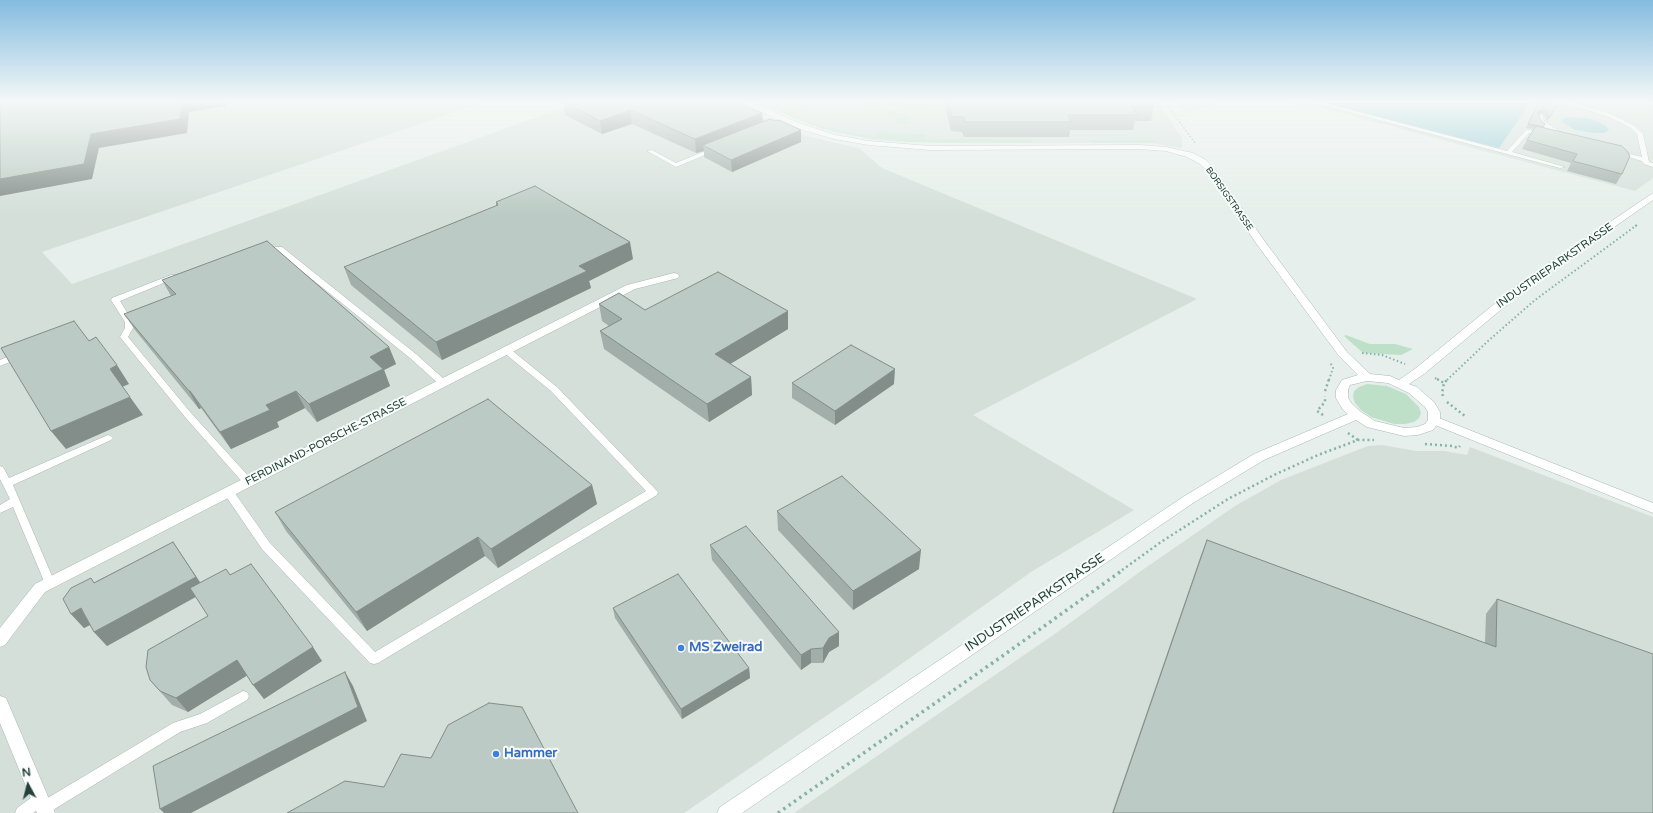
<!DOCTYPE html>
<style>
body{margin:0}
#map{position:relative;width:1653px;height:813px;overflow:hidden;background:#e6efeb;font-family:"Varela Round",sans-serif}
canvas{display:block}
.north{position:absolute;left:8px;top:765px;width:40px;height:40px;-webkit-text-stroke:3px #f7fbf9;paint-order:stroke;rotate:353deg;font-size:11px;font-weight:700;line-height:16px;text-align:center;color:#24423a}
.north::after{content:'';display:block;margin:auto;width:14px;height:18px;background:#24423a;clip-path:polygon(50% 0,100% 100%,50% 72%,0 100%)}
</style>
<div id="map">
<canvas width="1653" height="813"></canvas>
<div class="north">N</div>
</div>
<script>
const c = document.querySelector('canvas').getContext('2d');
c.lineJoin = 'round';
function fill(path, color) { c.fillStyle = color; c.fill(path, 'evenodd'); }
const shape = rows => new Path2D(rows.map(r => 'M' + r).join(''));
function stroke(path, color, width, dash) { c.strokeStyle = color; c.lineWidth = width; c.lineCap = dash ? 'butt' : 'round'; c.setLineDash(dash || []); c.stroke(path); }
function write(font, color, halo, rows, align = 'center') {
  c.font = font + ' "Varela Round",sans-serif'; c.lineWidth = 4; c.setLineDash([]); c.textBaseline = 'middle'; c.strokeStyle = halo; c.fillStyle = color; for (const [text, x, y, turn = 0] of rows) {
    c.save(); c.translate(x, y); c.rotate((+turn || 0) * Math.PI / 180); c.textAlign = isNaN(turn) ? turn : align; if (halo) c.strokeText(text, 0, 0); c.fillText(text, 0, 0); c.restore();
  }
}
fill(shape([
 [0,102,485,102,42,252,72,284,579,102,726,102,810,137,859,148,882,168,1197,299,973,415,1134,510,1031,572,886,675,684,813,0,813],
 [774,102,1158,102,1182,138,1182,148,1150,143,941,143,875,140,821,129,760,104],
 [1177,102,1227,102,1220,103,1184,113],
 [1269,102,1653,102,1653,178,1635,191,1314,106],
 [1382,445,1416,451,1444,451,1467,455,1470,447,1653,517,1653,813,794,813,1059,631,1141,571,1235,506,1281,480,1368,446]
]), '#d4dfda');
fill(shape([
 [864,102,873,102,888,110,909,116,909,124,888,123,899,117,877,110],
 [886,102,897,102,897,104,946,104,956,111,935,111,923,113,908,112,890,106],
 [788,106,793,106,803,109,793,115,822,126,875,137,878,132,925,134,926,139,1031,140,1032,143,906,142,872,139,835,132,809,124,782,112,783,109],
 [1089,140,1155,140,1158,142,1094,143],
 [1346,335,1370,344,1395,344,1413,349,1401,355,1363,353,1344,336],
 [1367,384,1387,386,1406,394,1419,407,1421,413,1419,418,1414,422,1405,424,1394,424,1371,417,1361,410,1355,403,1353,397,1354,391,1359,387]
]), '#bfe0c8');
fill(shape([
 [1321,102,1527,102,1530,103,1499,148],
 [1567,117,1586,118,1597,121,1605,125,1609,130,1604,133,1595,133,1575,130,1562,122,1562,119]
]), '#8ec9d4');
const service = shape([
 [1311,102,1321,102,1507,151,1526,130,1530,130,1546,135,1543,137,1529,133,1512,152,1565,167,1560,168,1311,102],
 [1561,102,1571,102,1611,114,1635,126,1643,134,1649,162,1653,163,1653,167,1644,164,1642,161,1615,153,1618,151,1642,157,1637,134,1631,128,1607,116,1561,102],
 [1538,115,1542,115,1544,121,1562,133,1562,135,1558,135,1548,130,1539,123,1538,115],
 [715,147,718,149,717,150,676,167,647,151,652,150,676,163,715,147],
 [261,246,282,247,416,354,446,381,447,383,446,385,440,385,410,358,277,251,261,250,261,246],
 [171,275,177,275,178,277,120,301,133,322,133,328,128,337,191,413,251,479,253,482,251,485,245,485,185,417,120,337,125,328,125,322,111,300,112,298,171,275],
 [506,347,509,348,557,387,658,492,657,495,378,663,374,664,370,663,262,549,223,492,224,489,228,488,232,489,270,543,375,652,646,491,551,391,503,352,502,350,503,348,506,347],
 [19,352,23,355,22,357,0,366,0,360,19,352],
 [108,435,111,436,113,438,111,440,13,485,55,583,54,586,50,587,46,586,13,507,0,513,0,505,10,499,0,479,0,466,3,467,9,478,108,435],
 [243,691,247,692,249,696,247,700,207,723,180,732,48,813,39,813,37,810,33,813,15,813,17,808,35,795,40,793,45,795,46,799,173,723,200,714,243,691]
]);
const minor = shape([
 [674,273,678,274,679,276,678,278,635,289,45,592,5,645,0,647,0,628,35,584,627,285,674,273],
 [1434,416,1653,503,1653,513,1430,423,1428,420,1430,417,1434,416],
 [0,696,6,698,55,813,37,813,0,723,0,696]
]);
const tertiary = shape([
 [741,102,751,102,799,123,835,135,869,141,930,146,1139,145,1166,147,1193,153,1206,160,1214,168,1263,239,1347,352,1370,374,1390,376,1399,380,1416,368,1520,283,1653,193,1653,200,1528,287,1424,374,1409,384,1417,387,1434,402,1440,412,1440,420,1433,430,1418,435,1404,436,1367,427,1356,420,1264,460,1193,503,742,813,717,813,720,807,1183,497,1254,454,1348,414,1343,410,1336,398,1336,390,1342,380,1358,375,1339,356,1256,243,1208,172,1200,164,1187,157,1166,151,1139,149,930,150,869,145,834,139,793,127,741,102],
 [1367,381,1388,383,1409,393,1425,407,1428,412,1428,420,1425,424,1417,427,1404,428,1375,421,1361,412,1352,404,1348,398,1348,390,1350,385,1367,381]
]);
stroke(service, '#a8b8b2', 1);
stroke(minor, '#a8b8b2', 1);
stroke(tertiary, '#a8b8b2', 1);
stroke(shape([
 [1165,102,1195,143],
 [1635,226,1637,225]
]), '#86b3a5', 1.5, [1.5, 2]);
stroke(shape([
 [1362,353,1382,355,1405,364],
 [1435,378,1439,380],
 [1329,380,1333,368,1330,362],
 [1447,380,1488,341,1535,300,1637,225]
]), '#86b3a5', 2, [1.5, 2.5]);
stroke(shape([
 [1437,379,1444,383],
 [1325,391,1329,379],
 [1443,396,1442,393,1444,383,1448,379],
 [1447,402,1465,416],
 [1323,415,1317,411,1325,402,1325,396],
 [1348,433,1358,440],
 [1425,444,1452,446,1458,448,1460,446],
 [1118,573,1161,542,1228,499,1274,475,1318,455,1358,440,1374,440]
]), '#86b3a5', 2.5, [2, 3]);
stroke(shape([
 [778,813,1001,657,1120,572]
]), '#86b3a5', 3.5, [2.5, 4]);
fill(service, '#fff');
fill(minor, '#fff');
fill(tertiary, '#fff');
fill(shape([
 [563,102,736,102,762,113,763,122,776,121,801,130,801,142,732,172,704,157,704,151,696,153,632,124,602,134,565,115],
 [944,102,1152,102,1154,106,1151,121,1135,121,1133,130,1070,130,1069,137,964,137,962,132,951,131],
 [1539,102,1557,106,1547,122,1544,115,1541,113,1538,114,1540,119,1543,127,1622,174,1616,184,1567,171,1571,163,1522,149,1527,140,1534,129,1526,128],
 [496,202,633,259,589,281,591,288,442,360,351,285,344,267,497,206],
 [162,280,389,347,396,364,384,370,390,386,317,422,305,408,277,422,279,427,231,449,201,408,199,409,135,330,124,314,171,296],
 [599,304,645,310,788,329,730,364,751,377,752,395,709,422,604,349,600,331,609,326,602,321],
 [792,383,894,384,835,425,792,398],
 [592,485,597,504,498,568,485,556,367,631,286,531,275,512],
 [777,511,919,569,853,610,778,530],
 [1207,540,1485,643,1486,614,1497,599,1653,813,1112,813,1201,555],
 [173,542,200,583,230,575,322,661,264,699,247,675,188,712,172,705,150,680,208,616,196,597,107,646,94,632,90,625,84,628,71,614,95,582],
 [710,545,839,646,829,652,823,663,811,663,801,670,712,560],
 [613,608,749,668,750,678,682,719,615,618]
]), '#a1aea9');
fill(shape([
 [182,102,226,102,226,106,189,112,187,133,99,148,92,179,0,196,0,179,91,134],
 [1543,109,1541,113,1536,115,1538,112],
 [630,110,632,124,602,134,600,121],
 [762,113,763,127,703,145,704,151,696,153,695,139],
 [801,130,801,142,732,172,731,160],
 [630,242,633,259,589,281,591,288,442,360,436,342,579,266],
 [788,311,788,329,717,372,715,354],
 [389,347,396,364,384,370,390,386,317,422,309,404,370,357],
 [117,365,129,384,122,387,110,369],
 [895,369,894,384,835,425,835,411],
 [751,377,752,395,709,422,707,404],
 [189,391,190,391,201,408,199,409],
 [296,391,305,408,277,422,279,427,231,449,220,432,266,405],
 [130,397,143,415,66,449,51,431],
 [592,485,597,504,498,568,491,549],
 [478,537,485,556,367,631,356,612],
 [173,542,206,591,107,646,94,632],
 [921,550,919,569,853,610,853,591],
 [81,608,94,623,84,628,71,614],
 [839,632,839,646,829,652,823,663,823,648,829,638],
 [313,647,322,661,264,699,253,685],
 [811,649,811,663,801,670,801,655],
 [237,660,248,675,188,712,176,698],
 [749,668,750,678,682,719,681,709],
 [345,672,353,686,367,721,191,813,164,813,160,809]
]), '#838d89');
const building = shape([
 [0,102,182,102,180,119,91,134,84,164,0,179,0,102],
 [564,102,736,102,762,113,695,139,630,110,600,121,564,102],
 [949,102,1152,102,1154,106,1131,106,1137,115,1068,115,1071,122,965,122,964,117,952,117,949,102],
 [1539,102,1557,106,1549,118,1546,111,1543,109,1538,112,1540,119,1545,124,1543,127,1528,124,1539,102],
 [770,119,776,121,779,120,801,130,731,160,703,145,770,119],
 [1536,126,1622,146,1627,151,1630,156,1622,174,1573,161,1577,154,1527,140,1536,126],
 [535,186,630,242,579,266,587,271,436,342,344,267,498,205,496,204,498,204,496,202,535,186],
 [267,241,389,347,370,357,383,369,309,404,296,391,266,405,270,410,220,432,190,391,189,391,124,314,176,294,162,280,267,241],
 [718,272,788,311,715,354,751,377,707,404,600,331,622,319,599,304,619,293,645,310,718,272],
 [74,321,89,341,96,337,117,365,110,369,130,397,51,431,1,348,74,321],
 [851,345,895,369,835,411,792,383,851,345],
 [488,399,592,485,491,549,478,537,356,612,275,512,488,399],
 [842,476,921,550,853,591,777,511,842,476],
 [746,526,839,632,829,638,823,648,811,649,801,655,710,545,746,526],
 [1207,540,1496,647,1497,599,1653,654,1653,813,1113,813,1207,540],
 [173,542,196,577,94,632,81,608,71,614,63,599,71,588,91,578,94,583,173,542],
 [251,564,313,647,253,685,237,660,176,698,160,691,150,680,146,667,148,650,208,616,190,588,226,569,230,575,251,564],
 [678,574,749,668,681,709,613,608,678,574],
 [345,672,358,707,160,809,153,766,345,672],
 [489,703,522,707,578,813,287,813,345,781,384,787,401,754,431,758,448,725,489,703]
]);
fill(building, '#bbcac4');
stroke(building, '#838d89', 1);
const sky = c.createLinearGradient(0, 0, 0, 216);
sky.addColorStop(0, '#84bce0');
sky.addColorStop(0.47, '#f4f8f6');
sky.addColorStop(1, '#f4f8f600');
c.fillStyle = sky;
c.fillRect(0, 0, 1653, 216);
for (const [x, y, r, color] of [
 [681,648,4,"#3f7fe0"],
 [496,754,4,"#3f7fe0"]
]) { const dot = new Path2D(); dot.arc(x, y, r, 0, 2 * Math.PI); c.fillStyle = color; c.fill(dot); stroke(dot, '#f7fbf9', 1.5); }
write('9px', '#24423a', '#f7fbf9', [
 ["BORSIGSTRASSE",1229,199,55]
]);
write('11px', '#24423a', '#f7fbf9', [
 ["INDUSTRIEPARKSTRASSE",1555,266,-35],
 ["FERDINAND-PORSCHE-STRASSE",326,442,-27]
]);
write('13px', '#24423a', '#f7fbf9', [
 ["INDUSTRIEPARKSTRASSE",1035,603,-34]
]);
write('bold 13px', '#366cbe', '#f7fbf9', [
 ["MS Zweirad",689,648],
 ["Hammer",504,754]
], 'left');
</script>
